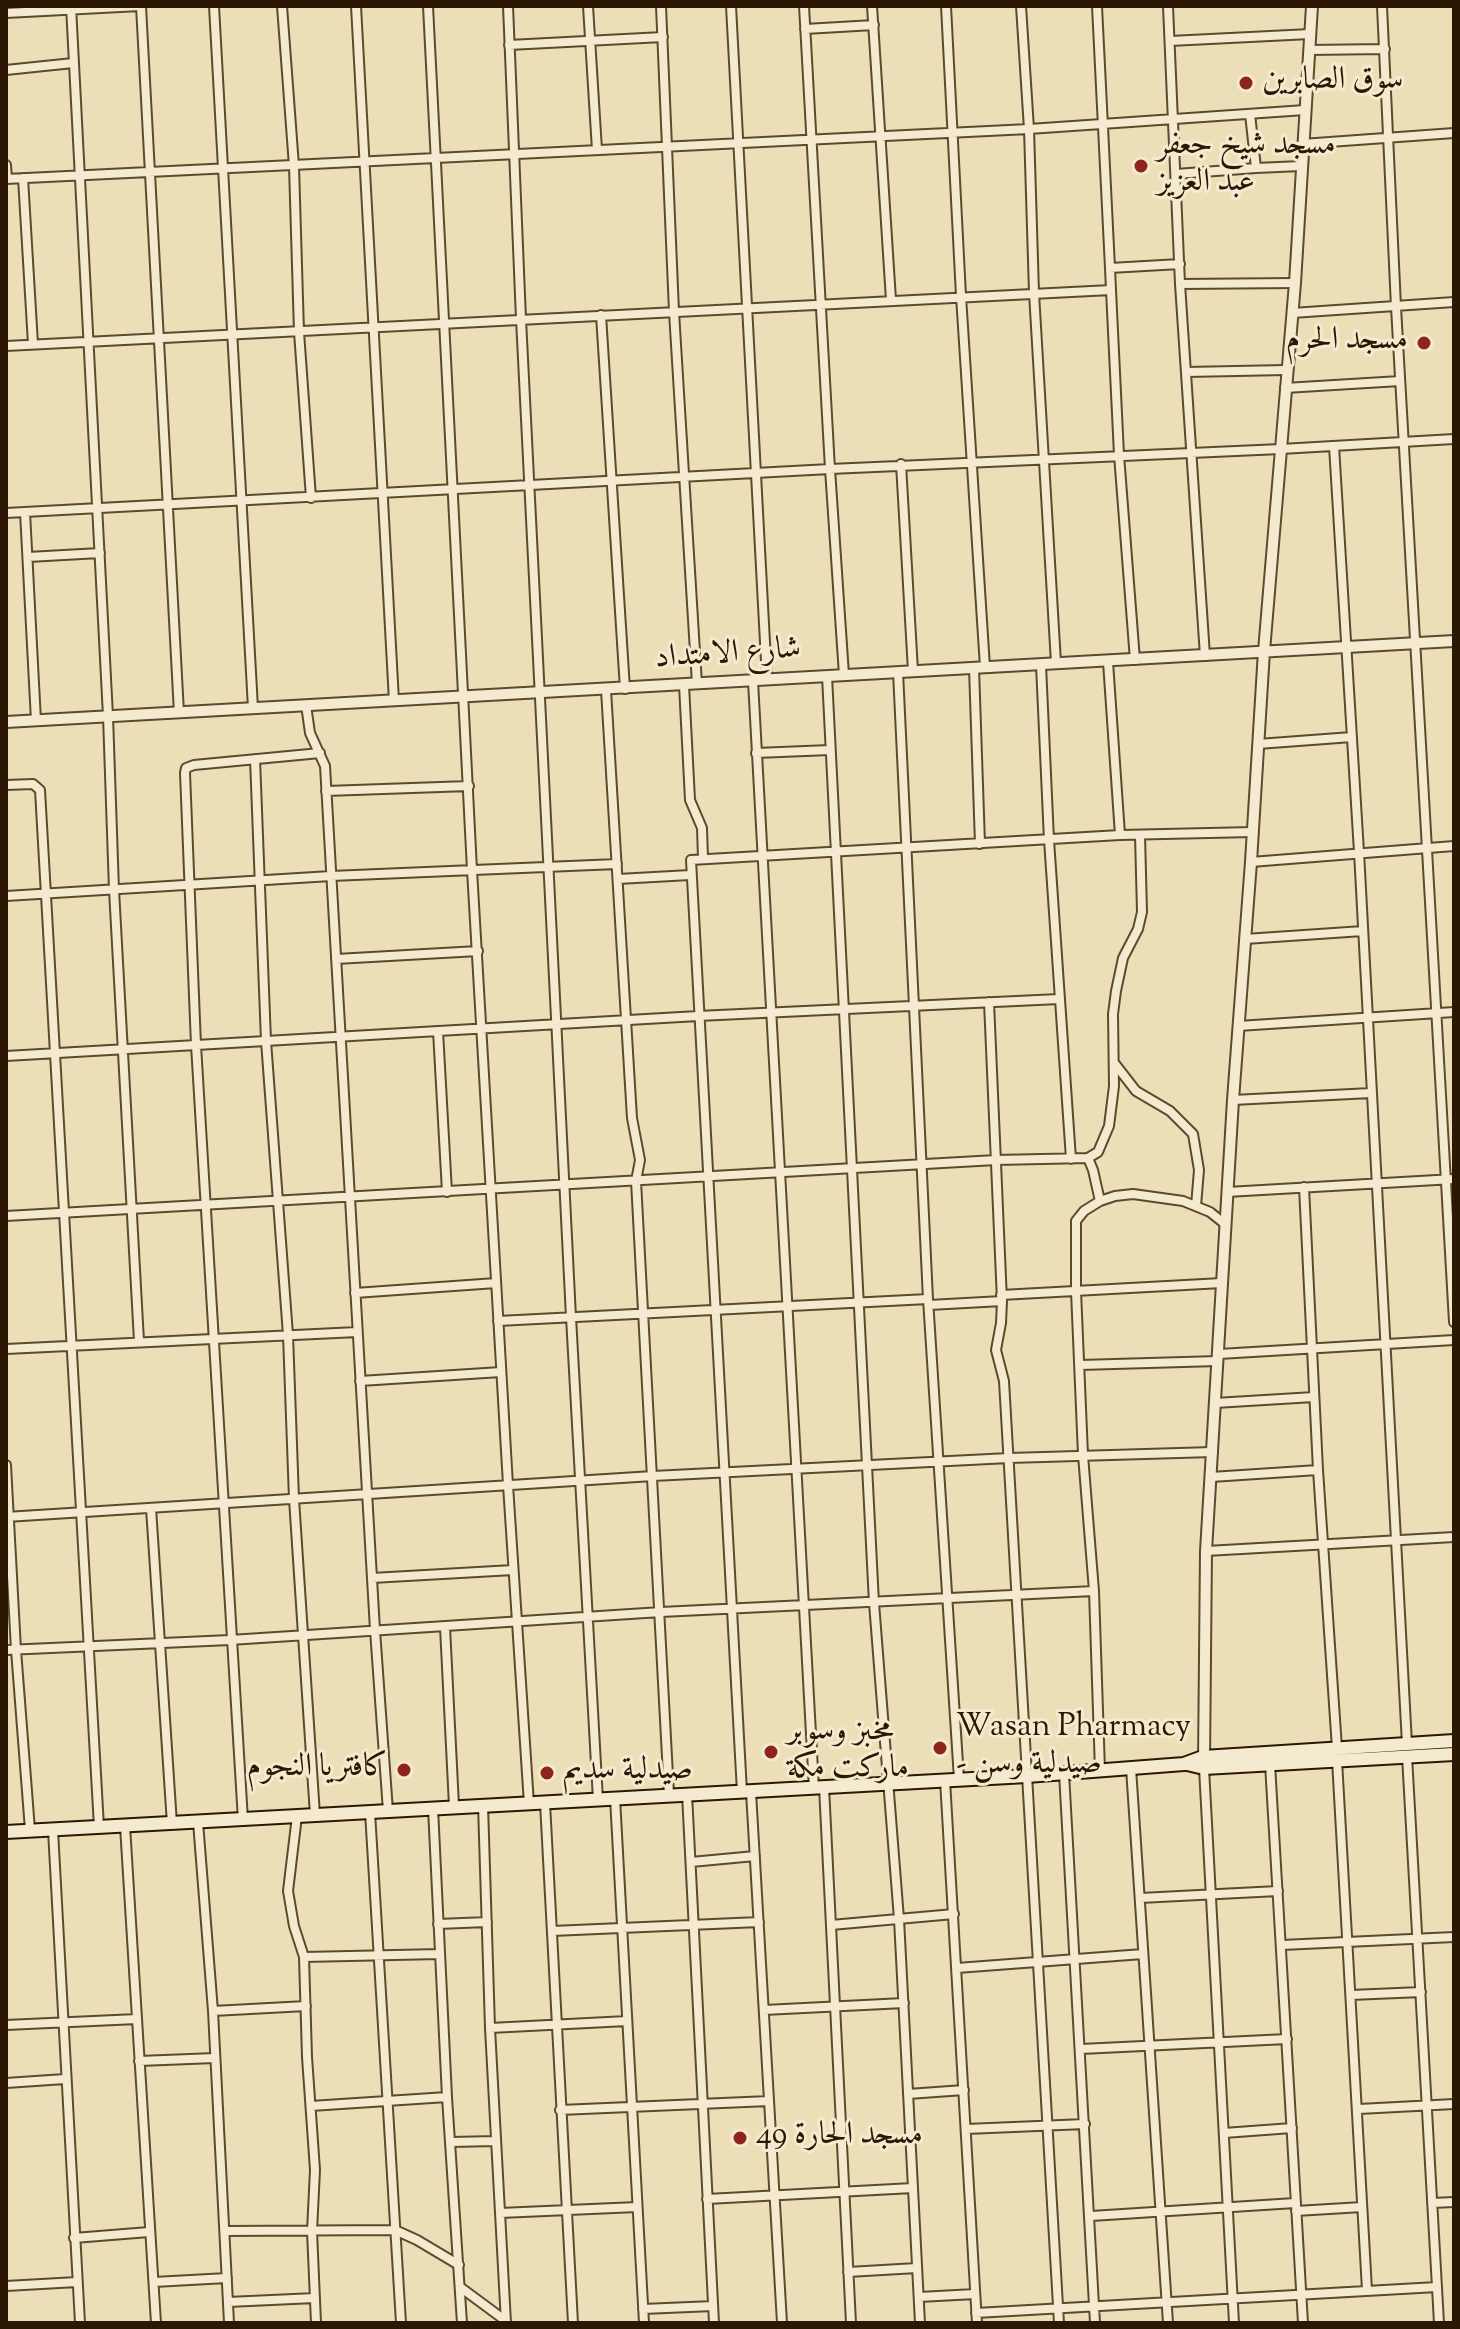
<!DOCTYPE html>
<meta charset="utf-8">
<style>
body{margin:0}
#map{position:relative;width:1460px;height:2329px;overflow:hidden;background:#ecdfb7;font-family:"Sorts Mill Goudy",serif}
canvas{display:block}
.frame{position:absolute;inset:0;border:8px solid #2c1802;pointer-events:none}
</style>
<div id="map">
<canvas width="1460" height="2329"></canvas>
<div class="frame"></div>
</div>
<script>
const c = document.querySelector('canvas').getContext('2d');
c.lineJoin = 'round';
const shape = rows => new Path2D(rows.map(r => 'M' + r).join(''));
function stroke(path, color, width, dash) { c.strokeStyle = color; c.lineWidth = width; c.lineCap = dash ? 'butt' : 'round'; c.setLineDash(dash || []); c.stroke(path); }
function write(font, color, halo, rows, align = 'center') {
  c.font = font + ' "Sorts Mill Goudy",Amiri,serif'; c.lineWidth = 6; c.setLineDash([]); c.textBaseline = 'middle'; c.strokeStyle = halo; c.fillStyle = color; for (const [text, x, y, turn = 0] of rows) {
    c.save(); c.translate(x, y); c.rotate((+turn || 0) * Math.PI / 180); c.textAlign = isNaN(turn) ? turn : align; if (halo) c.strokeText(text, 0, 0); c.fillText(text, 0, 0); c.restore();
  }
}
const minor = shape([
 [71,6,108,716,114,890,139,1341],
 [141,6,179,713],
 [214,6,253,708],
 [282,6,294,166,299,332,311,498],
 [356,6,394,701],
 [428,6,472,870,508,1485,529,1804],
 [508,6,521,319,571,1317,598,1800],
 [588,6,597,150],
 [661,6,674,312,697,684],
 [731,6,767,680],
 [872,6,891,300],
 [946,6,961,296,985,667],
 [1021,6,1029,129,1034,293,1056,663],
 [1097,6,1110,268],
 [1168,6,1180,284,1205,656],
 [1382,6,1396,307,1454,1322],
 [6,13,140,6],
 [805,29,874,25],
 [1170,41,1310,34],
 [509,45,663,37],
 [1309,50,1385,49],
 [6,70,73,63],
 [1302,144,1454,133],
 [6,165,7,179],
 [1256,168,1301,166],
 [1176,174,1256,168,1250,114],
 [23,178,33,344],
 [6,179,1029,129,1305,110],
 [1180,284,1295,283],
 [1111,290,1119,455,1135,660],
 [1292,313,1454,302],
 [601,315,625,689],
 [6,346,1111,290,1110,268,1180,264],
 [1186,372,1286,370],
 [1285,388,1400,381],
 [1334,446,1359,852,1407,1744],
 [901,464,913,671],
 [25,512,36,721],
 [6,513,830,469,804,6],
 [28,557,100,553],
 [1108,662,1120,835],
 [1041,665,1049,840,1071,1159],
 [974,668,980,844],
 [898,672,928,1299,959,1779],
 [844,675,830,469,1281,449,1454,439],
 [827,676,874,1603,899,1919,920,2323],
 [753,681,814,1788],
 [684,685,690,800,702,828,703,858],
 [606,690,632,1118,640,1160,636,1181,669,1794],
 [306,705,310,733,325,766,375,1630,388,1811],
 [1258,744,1352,737],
 [756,753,830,750],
 [255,759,266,1041,288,1335,294,1499,315,1815],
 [6,785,33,784,40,790,99,1827],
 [326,791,469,786],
 [1251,862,1454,846],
 [618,879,690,875],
 [6,896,331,876,617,864],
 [1245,939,1363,931],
 [336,959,478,951],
 [989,1002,1002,1301,1001,1323,996,1350,1004,1381,1059,2323],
 [1238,1026,1454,1012],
 [438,1031,447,1192],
 [6,1056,698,1016,1059,999],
 [1115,1064,1136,1091,1170,1111,1193,1134,1199,1170,1196,1206],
 [1233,1100,1371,1093],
 [1088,1158,1093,1170,1100,1201],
 [1304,1187,1318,1470,1337,1748],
 [1227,1192,1454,1179],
 [6,1216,996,1160,1088,1158,1098,1152,1109,1126,1114,1086,1113,1014,1116,991,1123,958,1138,929,1142,912,1140,835],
 [355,1293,496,1283],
 [1001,1295,1222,1283],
 [929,1305,1002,1301],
 [498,1321,928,1299],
 [6,1349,357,1332],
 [1219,1354,1454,1340],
 [1080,1365,1218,1361],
 [360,1381,501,1372],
 [1215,1403,1314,1397],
 [6,1465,16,1650,30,1830],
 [1211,1477,1318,1470],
 [151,1508,172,1824],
 [6,1517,653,1476,1009,1458,1213,1452],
 [1206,1551,1454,1537],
 [372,1578,513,1570],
 [445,1627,454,1806],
 [6,1650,230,1640,661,1612,1094,1591],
 [1407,1756,1439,2323],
 [1337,1760,1367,2290],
 [1270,1764,1303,2323],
 [1131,1768,1168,2323],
 [1204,1768,1234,2323],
 [1100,1771,1094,1591,1083,1455,1076,1291,1076,1221,1084,1211,1100,1201,1115,1196,1133,1194,1183,1201,1210,1212,1225,1224],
 [1064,1773,1095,2323],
 [945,1780,977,2323],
 [824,1787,851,2323],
 [742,1792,691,860,1120,835,1253,832],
 [751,1792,782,2323],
 [687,1794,714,2323],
 [615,1798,644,2323],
 [545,1803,573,2323],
 [483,1805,490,2028,506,2323],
 [433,1808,447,2097,462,2323],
 [370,1812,401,2323],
 [297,1816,288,1891,294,1926,304,1957,307,2057,315,2170,312,2231,316,2323],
 [243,1820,196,1045,185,773,186,768,194,765,320,753],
 [198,1822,213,2011,229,2323],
 [125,1826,156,2323],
 [53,1830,80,2323],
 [691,1862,755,1856],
 [1140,1898,1278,1891],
 [438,1924,487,1922],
 [831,1925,954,1914],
 [552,1931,759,1922],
 [1282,1945,1454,1937],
 [304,1957,440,1954],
 [957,1968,1143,1954],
 [1351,1995,1421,1992],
 [764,2010,904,2003],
 [213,2011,306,2006],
 [6,2025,137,2019],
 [490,2028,627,2021],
 [1081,2049,1287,2039],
 [139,2061,215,2058],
 [6,2083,65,2079],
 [908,2094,964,2090],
 [311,2106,447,2097],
 [1359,2109,1454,2104],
 [560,2110,769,2101],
 [966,2129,1085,2124],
 [1224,2133,1292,2128],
 [451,2142,496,2141],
 [707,2199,913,2188],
 [1432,2203,1454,2202],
 [1296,2211,1362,2207],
 [500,2213,637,2207],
 [1091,2216,1295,2203],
 [225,2231,395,2230,417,2240,459,2265],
 [74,2238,149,2232],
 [848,2272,917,2268],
 [154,2282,227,2278],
 [6,2286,77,2282],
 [460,2287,506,2321],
 [919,2297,975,2294],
 [228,2302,315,2298],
 [643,2309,713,2306],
 [976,2313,1437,2287]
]);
const tertiary = shape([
 [6,722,1454,641],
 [1204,1762,1206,1551,1233,1100,1251,862,1264,651,1295,283,1312,6]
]);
const secondary = shape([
 [1187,1764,1204,1768,1454,1754],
 [6,1832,1027,1776,1184,1764,1203,1757,1454,1741]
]);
stroke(minor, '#5c4a2f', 12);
stroke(tertiary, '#5c4a2f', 14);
stroke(secondary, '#2c1802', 16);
stroke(minor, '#f3ead0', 8);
stroke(tertiary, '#f3ead0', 10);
stroke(secondary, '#f3ead0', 12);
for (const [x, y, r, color] of [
 [1246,83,8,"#8f2418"],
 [1141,166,8,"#8f2418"],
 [1424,343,8,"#8f2418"],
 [940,1748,8,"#8f2418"],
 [771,1752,8,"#8f2418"],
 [404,1770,8,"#8f2418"],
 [547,1773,8,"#8f2418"],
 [740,2138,8,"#8f2418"]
]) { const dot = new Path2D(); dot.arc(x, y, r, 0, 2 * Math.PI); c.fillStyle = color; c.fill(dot); stroke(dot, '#f3ead0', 3); }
write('32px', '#2c1802', '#f3ead0', [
 ["سوق الصابرين",1262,83],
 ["مسجد شيخ جعفر",1157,148],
 ["عبد العزيز",1157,185],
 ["مسجد الحرم",1408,343,"right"],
 ["Wasan Pharmacy",956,1730],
 ["- صيدلية وسن",956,1767],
 ["مخبز وسوبر",787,1734],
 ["ماركت مكة",787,1771],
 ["كافتريا النجوم",388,1770,"right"],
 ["صيدلية سديم",563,1773],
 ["مسجد الحارة 49",756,2138]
], 'left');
write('32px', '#2c1802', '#f3ead0', [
 ["شارع الامتداد",728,656,-4]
]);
</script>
